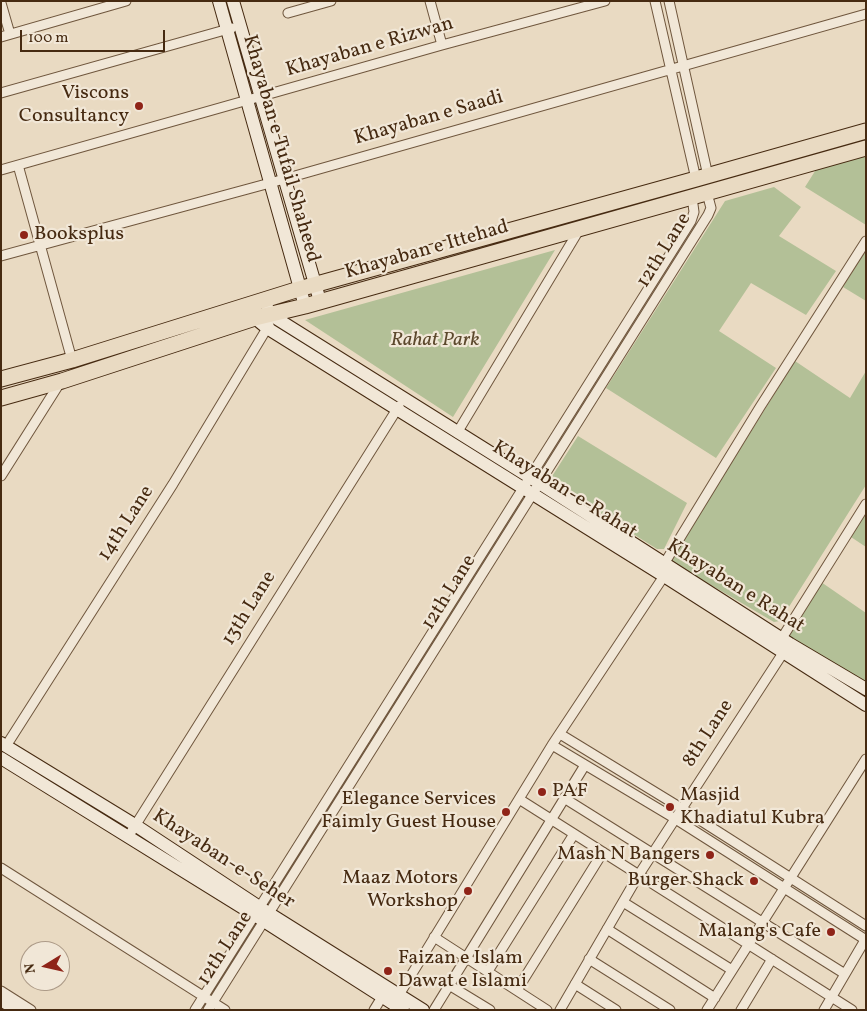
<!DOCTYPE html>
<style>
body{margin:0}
#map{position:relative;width:867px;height:1011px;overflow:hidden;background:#e9dac2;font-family:Vollkorn,serif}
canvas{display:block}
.frame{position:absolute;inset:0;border:2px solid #462a11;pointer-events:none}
.north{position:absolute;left:20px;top:941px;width:50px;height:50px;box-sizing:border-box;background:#f1e7d7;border:1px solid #ad9b88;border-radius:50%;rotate:261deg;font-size:14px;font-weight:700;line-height:20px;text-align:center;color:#462a11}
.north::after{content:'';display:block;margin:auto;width:18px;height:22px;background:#8f2418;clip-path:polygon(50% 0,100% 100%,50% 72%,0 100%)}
.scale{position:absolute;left:20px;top:30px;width:145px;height:22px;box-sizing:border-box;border:2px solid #462a11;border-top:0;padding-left:6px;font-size:15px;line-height:18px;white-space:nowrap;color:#462a11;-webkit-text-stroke:4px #f1e7d7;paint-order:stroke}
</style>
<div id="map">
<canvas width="867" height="1011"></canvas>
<div class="frame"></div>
<div class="north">N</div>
<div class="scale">100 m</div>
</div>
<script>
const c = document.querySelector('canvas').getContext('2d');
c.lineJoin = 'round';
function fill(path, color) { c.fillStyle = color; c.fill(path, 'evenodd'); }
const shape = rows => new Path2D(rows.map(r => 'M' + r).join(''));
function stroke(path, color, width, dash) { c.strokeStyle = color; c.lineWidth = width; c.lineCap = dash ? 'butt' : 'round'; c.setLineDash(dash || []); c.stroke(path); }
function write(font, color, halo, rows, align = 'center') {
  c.font = font + ' Vollkorn,serif'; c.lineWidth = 4.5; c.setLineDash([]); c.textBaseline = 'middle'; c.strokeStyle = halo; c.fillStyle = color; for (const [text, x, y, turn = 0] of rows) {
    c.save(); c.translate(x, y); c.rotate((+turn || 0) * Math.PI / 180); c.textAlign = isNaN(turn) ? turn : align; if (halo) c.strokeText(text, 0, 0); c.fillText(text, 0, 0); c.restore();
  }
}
fill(shape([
 [866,154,866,225,805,187,817,168],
 [774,187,801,207,779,236,836,271,806,315,751,283,719,331,776,368,716,458,606,388,725,201],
 [555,250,453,417,305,320],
 [866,250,866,301,843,287],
 [795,361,850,398,866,371,866,485,780,621,774,622,670,561],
 [578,436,687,503,664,549,657,549,549,481],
 [866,513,866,547,851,537],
 [821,582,866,613,866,682,787,636]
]), '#b3c097');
const street = shape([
 [430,1,442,45],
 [655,1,696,179],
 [669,1,708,176],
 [1,3,10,34],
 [288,13,331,1],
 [1,37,126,1],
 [1,93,232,28],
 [18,165,72,360],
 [1,170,442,45,605,1],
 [1,256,270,183,866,14],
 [457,433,579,230],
 [1,476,61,381],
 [664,564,760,407,866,241],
 [560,734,681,808,866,926],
 [552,745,674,818,866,940],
 [6,746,173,484,269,325],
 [564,798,845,974],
 [519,799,852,1010],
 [128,837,399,406],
 [1,868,225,1010],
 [623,902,732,970],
 [607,929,715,998],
 [434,937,547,1010],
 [589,959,670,1010],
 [488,971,574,834],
 [575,984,616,1010],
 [449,985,490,1010],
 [517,990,603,852],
 [1,991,31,1010],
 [399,995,552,745,664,576],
 [195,1010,691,221,694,212,692,197],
 [208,1010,708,215,711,208,707,193],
 [374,1010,382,997],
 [434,1010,585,765],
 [560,1010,638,876,783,653,782,638,866,504],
 [707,1010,866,759],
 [741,1010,772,959],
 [824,1010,865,940]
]);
const secondary = shape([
 [219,1,305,306],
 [233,1,320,301],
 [268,309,270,314,274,317,539,483,790,644,866,689],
 [254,311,255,318,267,328,664,576,866,705],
 [1,743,135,825,270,914,423,1010],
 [1,758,256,916,403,1010],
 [1,1000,17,1010]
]);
const primary = shape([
 [1,379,72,360,299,289,696,179,866,131],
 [1,398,62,381,255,318,305,306,866,148]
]);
stroke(street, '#6f563d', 11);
stroke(secondary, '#462a11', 14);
stroke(primary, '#462a11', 17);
stroke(street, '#f1e7d7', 9);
stroke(secondary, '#f1e7d7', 12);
stroke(primary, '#e9dac2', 15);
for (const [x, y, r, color] of [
 [139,106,5,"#8f2418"],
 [24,235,5,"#8f2418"],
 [542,792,5,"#8f2418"],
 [670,807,5,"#8f2418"],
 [506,812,5,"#8f2418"],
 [710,855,5,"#8f2418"],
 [754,881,5,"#8f2418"],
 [468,891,5,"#8f2418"],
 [831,932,5,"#8f2418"],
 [388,971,5,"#8f2418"]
]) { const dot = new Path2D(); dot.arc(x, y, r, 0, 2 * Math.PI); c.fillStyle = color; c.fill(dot); stroke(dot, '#f1e7d7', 2); }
write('20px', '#462a11', '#f1e7d7', [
 ["Khayaban e Rizwan",370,48,-16],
 ["Khayaban e Saadi",429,119,-16],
 ["Khayaban e Tufail Shaheed",280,149,74],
 ["Khayaban e Ittehad",427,251,-16],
 ["12th Lane",665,251,-58],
 ["Khayaban-e-Rahat",564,491,32],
 ["14th Lane",127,524,-57],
 ["Khayaban e Rahat",735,587,32],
 ["12th Lane",450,593,-58],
 ["13th Lane",250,609,-58],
 ["8th Lane",709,734,-57],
 ["Khayaban-e-Seher",223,860,33],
 ["12th Lane",226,949,-57]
]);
write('20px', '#462a11', '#f1e7d7', [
 ["Viscons",129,94],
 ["Consultancy",129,117],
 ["Booksplus",34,235,"left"],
 ["PAF",552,792,"left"],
 ["Masjid",680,796,"left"],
 ["Khadiatul Kubra",680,819,"left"],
 ["Elegance Services",496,800],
 ["Faimly Guest House",496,823],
 ["Mash N Bangers",700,855],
 ["Maaz Motors",458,879],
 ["Workshop",458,902],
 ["Burger Shack",744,881],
 ["Malang's Cafe",821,932],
 ["Faizan e Islam",398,959,"left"],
 ["Dawat e Islami",398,982,"left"]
], 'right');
write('italic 20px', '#5c482c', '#f1e7d7', [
 ["Rahat Park",435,341]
]);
</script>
